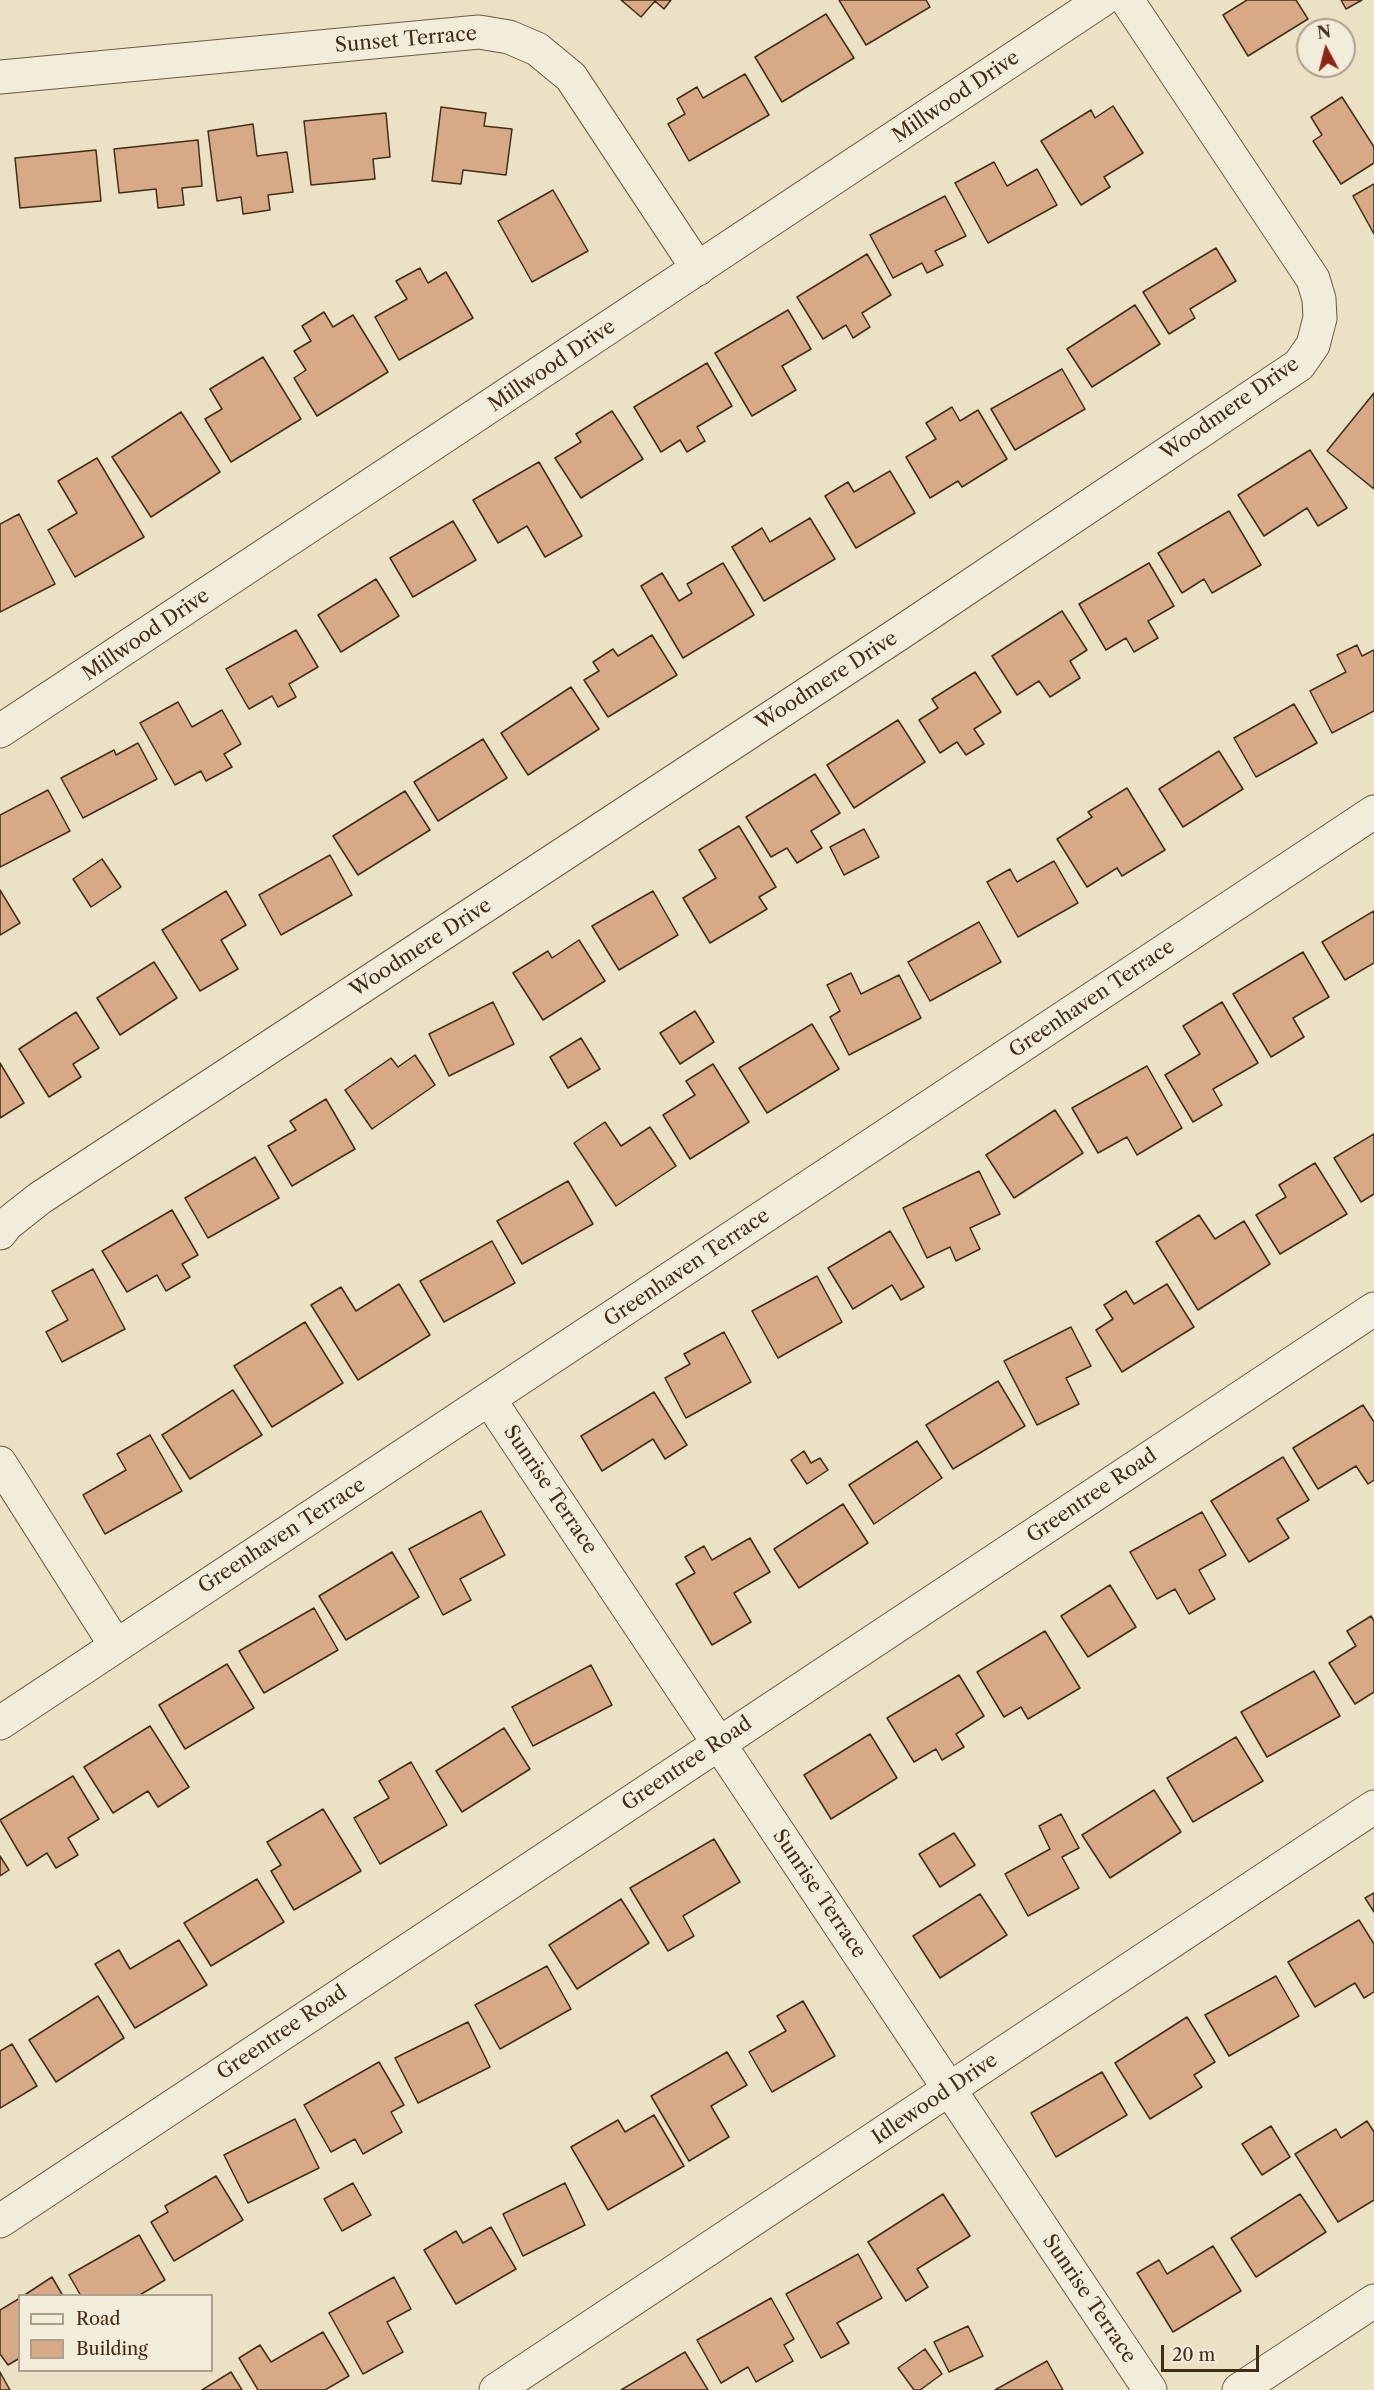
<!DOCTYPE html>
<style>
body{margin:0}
#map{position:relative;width:1374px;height:2390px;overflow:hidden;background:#ebe2c6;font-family:"Libre Caslon Text",serif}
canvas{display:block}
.legend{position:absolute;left:18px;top:2294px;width:195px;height:78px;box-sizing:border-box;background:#f2ecda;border:2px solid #aca08b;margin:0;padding:8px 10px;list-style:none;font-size:18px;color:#422d15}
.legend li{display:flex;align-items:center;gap:12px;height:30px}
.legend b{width:30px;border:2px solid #aca08b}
.north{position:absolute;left:1296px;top:18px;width:60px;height:60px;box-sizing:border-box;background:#f2ecda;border:2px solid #aca08b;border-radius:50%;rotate:353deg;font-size:16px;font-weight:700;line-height:24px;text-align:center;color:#422d15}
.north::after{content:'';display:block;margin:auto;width:21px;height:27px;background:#8f2418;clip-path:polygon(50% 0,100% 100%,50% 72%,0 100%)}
.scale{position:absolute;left:1161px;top:2345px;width:98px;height:27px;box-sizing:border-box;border:3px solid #422d15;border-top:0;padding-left:8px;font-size:18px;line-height:21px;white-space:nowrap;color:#422d15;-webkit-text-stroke:4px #f2ecda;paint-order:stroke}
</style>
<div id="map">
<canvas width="1374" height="2390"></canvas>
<ul class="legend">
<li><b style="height:8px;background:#f2ecda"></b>Road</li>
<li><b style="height:16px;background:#d7a987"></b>Building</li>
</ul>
<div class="north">N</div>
<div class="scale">20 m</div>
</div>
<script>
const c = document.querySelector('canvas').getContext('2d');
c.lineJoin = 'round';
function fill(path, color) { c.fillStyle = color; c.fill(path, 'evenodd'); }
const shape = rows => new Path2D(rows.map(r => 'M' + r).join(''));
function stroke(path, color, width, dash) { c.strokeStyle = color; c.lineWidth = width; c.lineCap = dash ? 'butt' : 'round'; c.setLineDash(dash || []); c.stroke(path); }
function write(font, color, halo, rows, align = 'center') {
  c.font = font + ' "Libre Caslon Text",serif'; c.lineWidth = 6; c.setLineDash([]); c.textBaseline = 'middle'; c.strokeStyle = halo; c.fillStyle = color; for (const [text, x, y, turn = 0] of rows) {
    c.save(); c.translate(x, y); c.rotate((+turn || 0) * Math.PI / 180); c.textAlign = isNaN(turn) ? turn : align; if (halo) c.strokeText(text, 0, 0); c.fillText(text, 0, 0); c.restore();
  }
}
const building = shape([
 [621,0,671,0,664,9,655,1,641,17,621,0],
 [839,0,926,0,930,7,866,45,839,0],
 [1247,0,1296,0,1308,19,1248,56,1223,15,1247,0],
 [1341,0,1362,0,1346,9,1341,0],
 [826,14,854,58,782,102,755,57,826,14],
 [745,74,769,115,689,161,668,124,685,114,677,99,697,87,703,98,745,74],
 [1342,97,1374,147,1374,163,1341,184,1313,141,1322,135,1311,117,1342,97],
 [1113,106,1143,153,1104,177,1110,187,1081,205,1041,141,1091,110,1095,118,1113,106],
 [441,107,486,113,484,126,512,129,506,175,463,170,461,184,432,181,441,107],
 [386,113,390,157,373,159,375,179,311,185,304,121,386,113],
 [253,124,257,156,287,152,293,192,268,195,270,210,243,214,241,197,217,201,208,131,253,124],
 [198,140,202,186,182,188,184,205,158,208,156,189,119,193,114,149,198,140],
 [96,150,101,201,20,208,15,158,96,150],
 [994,162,1007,186,1037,169,1057,205,988,243,955,183,994,162],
 [1374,184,1374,234,1353,196,1374,184],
 [553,190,588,251,532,282,498,221,553,190],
 [945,196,966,236,935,251,943,265,927,273,922,263,893,278,870,235,945,196],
 [1216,248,1236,281,1190,309,1195,318,1169,334,1143,292,1216,248],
 [867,254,891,295,862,313,870,327,853,338,846,325,823,339,797,297,867,254],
 [420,268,428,283,446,272,473,318,399,360,375,317,407,299,396,281,420,268],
 [1135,305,1160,344,1092,387,1067,349,1135,305],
 [788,310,811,349,782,366,796,390,752,416,715,353,788,310],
 [324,312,333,327,353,315,388,372,317,416,294,378,306,370,294,351,311,341,302,326,324,312],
 [263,357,301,419,231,462,205,419,222,409,210,389,263,357],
 [707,363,732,406,697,427,705,441,687,452,680,440,661,452,634,407,707,363],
 [1062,369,1085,409,1015,450,991,409,1062,369],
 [1374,393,1374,489,1327,451,1374,393],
 [952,407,960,421,978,410,1007,459,962,487,958,481,930,498,906,457,936,439,926,423,952,407],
 [612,411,643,459,581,498,555,458,581,442,576,434,612,411],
 [181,412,220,472,151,517,112,457,181,412],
 [1310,450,1347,508,1318,526,1307,508,1264,536,1238,495,1310,450],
 [97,458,144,537,75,577,48,530,77,513,58,481,97,458],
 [539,462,582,536,545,557,527,526,498,543,473,500,539,462],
 [890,471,915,513,856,548,825,496,848,482,854,492,890,471],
 [1229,511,1261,565,1212,593,1204,579,1182,593,1158,553,1229,511],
 [19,514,55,584,0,612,0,524,19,514],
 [810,518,835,559,764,601,732,547,762,528,770,542,810,518],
 [453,521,476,560,413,597,390,558,453,521],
 [723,563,754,615,683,658,641,586,662,573,679,601,692,593,687,584,723,563],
 [1149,563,1174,606,1148,621,1158,638,1134,652,1126,638,1106,650,1079,604,1149,563],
 [376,579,399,616,341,652,318,615,376,579],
 [1062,611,1087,650,1070,661,1080,678,1050,697,1039,681,1017,695,992,656,1062,611],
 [296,630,318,667,289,684,296,697,278,707,272,696,249,709,226,669,296,630],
 [652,635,677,675,608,717,584,680,599,671,593,662,613,649,618,656,652,635],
 [1357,645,1362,656,1374,650,1374,711,1332,733,1310,691,1346,672,1337,655,1357,645],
 [975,672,1001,712,974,729,984,744,966,755,957,742,940,753,919,720,938,708,932,699,975,672],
 [571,687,599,729,528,775,501,733,571,687],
 [178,702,192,727,222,710,241,744,224,754,232,767,206,781,201,771,175,785,140,723,178,702],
 [1294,704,1317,743,1256,777,1234,738,1294,704],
 [898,720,925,762,854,808,827,765,898,720],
 [483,739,507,778,438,821,414,782,483,739],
 [138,743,157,779,83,818,61,778,114,750,116,755,138,743],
 [1219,751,1243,789,1183,827,1159,789,1219,751],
 [815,774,840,813,811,831,822,848,797,863,787,848,771,857,746,817,815,774],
 [1127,788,1165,850,1122,876,1117,868,1087,887,1057,839,1092,817,1088,812,1127,788],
 [48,790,70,831,0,867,0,815,48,790],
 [405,791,430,830,358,875,333,836,405,791],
 [739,826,776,887,759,897,767,909,710,943,683,898,716,878,699,850,739,826],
 [864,829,879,857,844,875,830,847,864,829],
 [330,855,352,895,281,935,259,895,330,855],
 [102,859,121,887,91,907,73,879,102,859],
 [1054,861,1078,903,1018,937,987,882,1010,869,1017,882,1054,861],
 [0,890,20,923,0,935,0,890],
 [226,891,246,925,221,940,238,969,200,991,162,930,226,891],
 [653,891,678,935,619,970,592,926,653,891],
 [1374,911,1374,963,1345,980,1322,942,1374,911],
 [979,922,1001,962,930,1001,908,962,979,922],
 [579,940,605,981,543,1020,513,973,548,951,552,958,579,940],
 [1303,952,1329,997,1293,1018,1304,1037,1271,1057,1233,994,1303,952],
 [154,962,177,998,120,1035,97,998,154,962],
 [851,973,861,994,899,975,921,1018,849,1055,830,1017,840,1011,827,985,851,973],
 [493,1002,514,1044,449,1076,429,1034,493,1002],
 [1222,1002,1258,1063,1213,1089,1222,1105,1193,1122,1165,1075,1200,1054,1183,1026,1222,1002],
 [695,1011,714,1042,680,1064,660,1033,695,1011],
 [76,1012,99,1048,73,1064,81,1077,49,1097,19,1049,76,1012],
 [812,1024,839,1069,767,1113,739,1068,812,1024],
 [581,1038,600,1069,568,1088,550,1057,581,1038],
 [415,1055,435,1085,372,1129,345,1090,391,1058,398,1067,415,1055],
 [0,1063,24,1103,0,1118,0,1063],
 [713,1064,749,1122,690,1159,663,1115,695,1095,686,1081,713,1064],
 [1147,1066,1182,1128,1137,1155,1127,1137,1098,1153,1072,1108,1147,1066],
 [326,1099,355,1149,292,1186,268,1146,296,1130,290,1121,326,1099],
 [1055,1110,1083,1153,1014,1198,986,1155,1055,1110],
 [605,1122,621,1146,650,1127,676,1166,616,1206,574,1143,605,1122],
 [1374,1134,1374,1194,1361,1202,1334,1158,1374,1134],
 [255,1157,279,1198,208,1238,185,1198,255,1157],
 [1315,1163,1347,1214,1280,1254,1256,1215,1286,1197,1279,1185,1315,1163],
 [979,1171,1000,1214,970,1228,980,1249,956,1261,950,1247,927,1258,903,1208,979,1171],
 [568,1181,593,1224,522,1264,497,1221,568,1181],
 [172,1210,198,1255,182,1264,190,1277,166,1291,157,1275,127,1292,102,1251,172,1210],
 [1199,1215,1215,1239,1244,1221,1270,1264,1198,1310,1156,1242,1199,1215],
 [890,1231,924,1287,901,1300,892,1285,853,1309,828,1268,890,1231],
 [492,1241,515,1283,444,1322,420,1281,492,1241],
 [93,1269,125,1329,62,1362,46,1332,68,1320,52,1291,93,1269],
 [817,1276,842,1322,778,1358,752,1311,817,1276],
 [399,1284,430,1335,358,1380,311,1305,341,1287,356,1311,399,1284],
 [1167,1284,1194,1327,1122,1372,1096,1330,1113,1319,1104,1305,1126,1291,1134,1304,1167,1284],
 [305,1322,343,1383,272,1427,234,1366,305,1322],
 [1071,1327,1091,1366,1066,1378,1079,1404,1037,1425,1004,1361,1071,1327],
 [724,1332,751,1382,686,1418,665,1378,690,1364,684,1354,724,1332],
 [998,1381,1025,1426,953,1469,926,1425,998,1381],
 [233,1390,262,1435,190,1479,162,1435,233,1390],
 [654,1392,687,1445,665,1459,653,1439,602,1471,581,1436,654,1392],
 [1363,1405,1374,1422,1374,1480,1368,1484,1356,1466,1318,1489,1293,1448,1363,1405],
 [150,1435,182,1491,105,1534,83,1495,126,1470,117,1454,150,1435],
 [917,1441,942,1478,874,1524,849,1485,917,1441],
 [804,1451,811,1463,820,1458,828,1470,807,1484,791,1460,804,1451],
 [1283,1457,1309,1500,1277,1519,1289,1538,1249,1562,1211,1501,1283,1457],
 [843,1504,868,1543,799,1588,774,1549,843,1504],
 [481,1511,505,1555,460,1579,471,1600,443,1615,409,1549,481,1511],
 [1202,1512,1226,1555,1199,1570,1215,1599,1189,1614,1175,1589,1157,1599,1130,1552,1202,1512],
 [750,1538,770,1572,734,1593,751,1622,712,1645,676,1584,695,1573,685,1557,704,1546,712,1560,750,1538],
 [392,1552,419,1597,346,1640,319,1596,392,1552],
 [1110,1585,1136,1627,1088,1657,1061,1616,1110,1585],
 [314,1608,338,1650,264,1693,239,1651,314,1608],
 [1371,1616,1374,1621,1374,1692,1355,1704,1329,1663,1356,1646,1347,1631,1371,1616],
 [1045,1631,1080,1688,1028,1719,1021,1707,1004,1717,977,1672,1045,1631],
 [227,1664,254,1708,185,1749,159,1705,227,1664],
 [591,1665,612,1705,533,1746,512,1707,591,1665],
 [1314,1671,1340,1716,1267,1757,1241,1712,1314,1671],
 [959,1675,984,1716,956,1734,964,1747,942,1760,936,1749,914,1762,887,1718,959,1675],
 [150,1726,189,1787,158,1807,148,1791,113,1813,84,1767,150,1726],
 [504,1728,530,1769,462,1812,436,1771,504,1728],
 [870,1734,897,1778,831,1819,804,1775,870,1734],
 [1236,1737,1263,1781,1193,1822,1167,1778,1236,1737],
 [411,1762,447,1825,380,1864,354,1818,389,1798,379,1781,411,1762],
 [73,1776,99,1819,68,1838,78,1855,56,1868,47,1853,27,1866,0,1820,73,1776],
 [1154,1790,1181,1832,1110,1878,1082,1835,1154,1790],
 [323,1809,361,1871,294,1910,271,1871,281,1865,267,1842,323,1809],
 [1061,1814,1079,1848,1062,1857,1079,1888,1028,1916,1005,1874,1050,1849,1039,1826,1061,1814],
 [954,1833,975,1865,940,1887,919,1854,954,1833],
 [714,1839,740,1882,683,1916,694,1936,668,1951,630,1888,714,1839],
 [0,1856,9,1870,0,1876,0,1856],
 [257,1879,284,1922,211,1966,184,1923,257,1879],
 [1374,1893,1374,1912,1365,1898,1374,1893],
 [980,1894,1007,1935,940,1978,913,1936,980,1894],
 [621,1899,649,1943,577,1989,549,1945,621,1899],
 [1359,1920,1374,1944,1374,1992,1364,1998,1355,1983,1315,2007,1288,1962,1359,1920],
 [179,1940,207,1985,135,2028,95,1964,119,1950,130,1969,179,1940],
 [547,1966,571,2009,500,2049,475,2005,547,1966],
 [1276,1976,1299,2016,1229,2056,1205,2015,1276,1976],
 [98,1996,124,2038,56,2082,29,2040,98,1996],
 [803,2001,835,2056,772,2092,749,2052,786,2031,777,2016,803,2001],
 [1187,2017,1215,2062,1194,2075,1202,2087,1150,2119,1115,2063,1187,2017],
 [468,2022,490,2067,418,2103,395,2058,468,2022],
 [12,2044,37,2086,0,2108,0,2051,12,2044],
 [727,2052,747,2085,711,2106,729,2137,689,2161,651,2096,727,2052],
 [379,2062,404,2105,391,2112,402,2132,363,2154,355,2139,331,2152,304,2105,379,2062],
 [1102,2072,1127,2115,1056,2157,1031,2113,1102,2072],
 [654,2115,684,2166,608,2210,571,2147,618,2120,625,2132,654,2115],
 [295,2119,319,2168,248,2203,224,2155,295,2119],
 [1367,2121,1374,2132,1374,2200,1338,2222,1295,2154,1336,2129,1341,2138,1367,2121],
 [1271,2126,1290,2157,1262,2175,1242,2144,1271,2126],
 [216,2176,243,2220,174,2261,151,2222,168,2212,165,2206,216,2176],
 [353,2183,371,2215,342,2231,324,2199,353,2183],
 [565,2183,585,2225,523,2256,503,2214,565,2183],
 [943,2194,970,2236,917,2269,928,2287,906,2301,868,2242,943,2194],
 [1300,2194,1326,2232,1256,2277,1231,2238,1300,2194],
 [491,2227,516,2269,456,2304,424,2250,456,2231,463,2243,491,2227],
 [139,2235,165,2280,138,2296,81,2296,69,2275,139,2235],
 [1213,2246,1241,2291,1173,2332,1137,2273,1159,2260,1167,2274,1213,2246],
 [858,2254,882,2298,837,2323,849,2343,821,2358,786,2294,858,2254],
 [52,2277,63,2296,23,2296,52,2277],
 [394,2277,411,2309,387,2322,403,2352,363,2374,329,2313,394,2277],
 [20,2298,20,2358,8,2365,0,2354,0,2310,20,2298],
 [771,2298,794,2339,784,2345,793,2361,756,2382,748,2367,721,2383,697,2340,771,2298],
 [968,2326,983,2356,949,2372,934,2342,968,2326],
 [323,2332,349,2376,325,2390,258,2390,239,2358,260,2345,271,2362,323,2332],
 [925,2349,942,2374,920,2390,914,2390,898,2368,925,2349],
 [685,2352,708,2390,621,2390,685,2352],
 [1047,2361,1063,2390,995,2390,1047,2361],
 [0,2372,10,2390,0,2390,0,2372],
 [231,2372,242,2390,202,2390,231,2372]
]);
fill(building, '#d7a987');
stroke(building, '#422d15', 1.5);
const minor = shape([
 [0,77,479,32,509,37,537,49,571,77,698,269],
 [0,731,1102,0],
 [0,1233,7,1224,40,1198,900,633,1299,365,1313,345,1320,318,1319,299,1313,279,1127,0],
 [489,1399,1150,2390],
 [0,1463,116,1646],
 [0,1723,1374,812],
 [0,2221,1374,1309],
 [496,2390,1374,1807],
 [1239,2390,1374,2301]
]);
stroke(minor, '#6c5a41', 35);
stroke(minor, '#f2ecda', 33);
write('20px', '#422d15', '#f2ecda', [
 ["Sunset Terrace",406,40,-5],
 ["Millwood Drive",956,97,-34],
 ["Millwood Drive",552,366,-34],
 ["Woodmere Drive",1230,409,-35],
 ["Millwood Drive",146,635,-34],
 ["Woodmere Drive",827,681,-33],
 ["Woodmere Drive",421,948,-33],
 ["Greenhaven Terrace",1092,999,-34],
 ["Greenhaven Terrace",687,1268,-34],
 ["Sunrise Terrace",550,1490,56],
 ["Greentree Road",1092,1496,-34],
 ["Greenhaven Terrace",282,1536,-33],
 ["Greentree Road",687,1764,-34],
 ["Sunrise Terrace",819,1894,56],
 ["Greentree Road",282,2033,-34],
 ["Idlewood Drive",935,2099,-34],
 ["Sunrise Terrace",1089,2299,56]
]);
</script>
